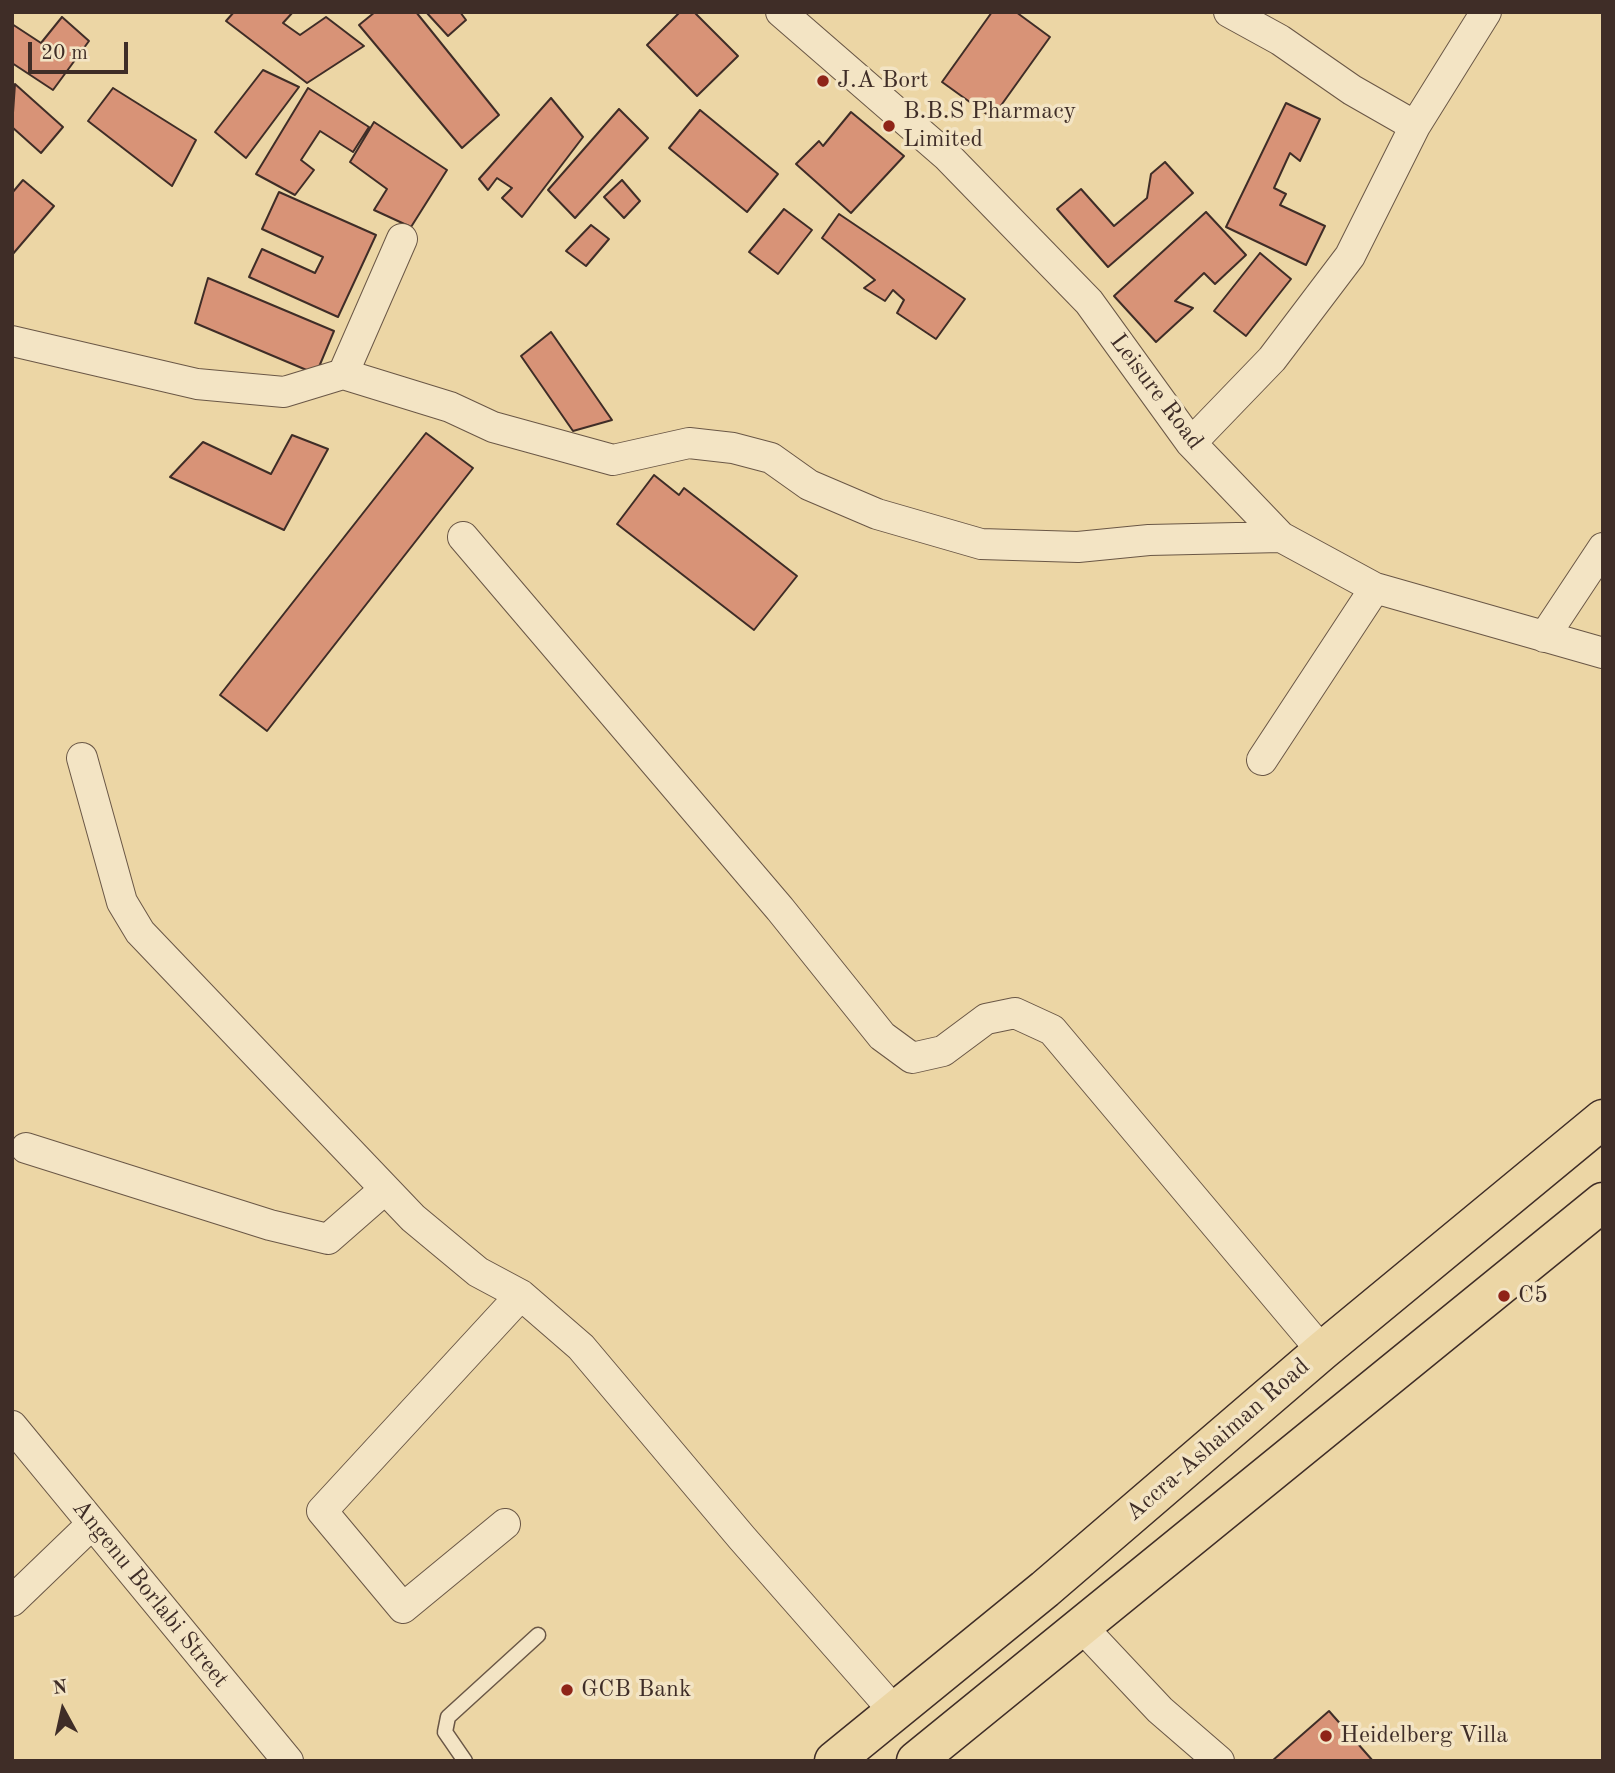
<!DOCTYPE html>
<style>
body{margin:0}
#map{position:relative;width:1615px;height:1773px;overflow:hidden;background:#ecd6a5;font-family:"Old Standard TT",serif}
canvas{display:block}
.frame{position:absolute;inset:0;border:14px solid #3f2d27;pointer-events:none}
.north{position:absolute;left:28px;top:1675px;width:70px;height:70px;-webkit-text-stroke:5px #f3e4c4;paint-order:stroke;rotate:352deg;font-size:19px;font-weight:700;line-height:28px;text-align:center;color:#3f2d27}
.north::after{content:'';display:block;margin:auto;width:24px;height:32px;background:#3f2d27;clip-path:polygon(50% 0,100% 100%,50% 72%,0 100%)}
.scale{position:absolute;left:28px;top:42px;width:100px;height:32px;box-sizing:border-box;border:4px solid #3f2d27;border-top:0;padding-left:9px;font-size:21px;line-height:24px;white-space:nowrap;color:#3f2d27;-webkit-text-stroke:5px #f3e4c4;paint-order:stroke}
</style>
<div id="map">
<canvas width="1615" height="1773"></canvas>
<div class="frame"></div>
<div class="north">N</div>
<div class="scale">20 m</div>
</div>
<script>
const c = document.querySelector('canvas').getContext('2d');
c.lineJoin = 'round';
function fill(path, color) { c.fillStyle = color; c.fill(path, 'evenodd'); }
const shape = rows => new Path2D(rows.map(r => 'M' + r).join(''));
function stroke(path, color, width, dash) { c.strokeStyle = color; c.lineWidth = width; c.lineCap = dash ? 'butt' : 'round'; c.setLineDash(dash || []); c.stroke(path); }
function write(font, color, halo, rows, align = 'center') {
  c.font = font + ' "Old Standard TT",serif'; c.lineWidth = 7; c.setLineDash([]); c.textBaseline = 'middle'; c.strokeStyle = halo; c.fillStyle = color; for (const [text, x, y, turn = 0] of rows) {
    c.save(); c.translate(x, y); c.rotate((+turn || 0) * Math.PI / 180); c.textAlign = isNaN(turn) ? turn : align; if (halo) c.strokeText(text, 0, 0); c.fillText(text, 0, 0); c.restore();
  }
}
const building = shape([
 [234,12,293,12,283,23,300,35,326,17,364,46,307,83,226,21,234,12],
 [375,12,416,12,499,115,462,148,359,25,375,12],
 [426,12,460,12,466,20,448,36,426,12],
 [680,12,694,12,738,56,697,96,647,45,680,12],
 [992,12,1016,12,1050,37,992,118,942,82,992,12],
 [62,17,89,41,53,90,12,63,12,24,41,43,62,17],
 [263,70,299,87,246,158,215,132,263,70],
 [15,84,63,127,41,153,12,127,15,84],
 [113,88,196,140,172,186,88,121,113,88],
 [308,88,369,127,353,152,320,131,301,160,314,170,295,195,256,174,308,88],
 [551,98,583,137,522,217,502,198,512,188,497,178,488,190,479,179,551,98],
 [1286,103,1320,119,1300,161,1290,153,1274,188,1286,194,1280,205,1325,226,1306,265,1226,227,1286,103],
 [619,109,648,138,575,218,548,190,619,109],
 [700,110,778,174,747,212,669,148,700,110],
 [851,112,904,156,851,213,796,164,819,141,823,146,851,112],
 [374,122,447,170,411,227,374,210,387,189,350,162,374,122],
 [1165,162,1193,193,1108,267,1057,209,1081,189,1114,226,1147,198,1151,174,1165,162],
 [23,180,54,206,12,255,12,193,23,180],
 [622,180,640,201,624,218,604,197,622,180],
 [279,192,376,235,338,317,249,277,262,249,315,273,323,257,262,229,279,192],
 [784,209,812,230,778,274,749,252,784,209],
 [1206,212,1246,255,1215,284,1204,273,1175,301,1193,308,1156,342,1114,296,1206,212],
 [839,214,965,299,936,339,897,313,904,300,893,290,885,301,864,288,875,280,822,238,839,214],
 [591,225,609,239,586,266,566,251,591,225],
 [1260,253,1291,279,1246,336,1214,311,1260,253],
 [208,278,334,331,316,374,195,323,208,278],
 [551,332,612,420,573,431,521,356,551,332],
 [426,433,473,468,267,731,220,695,426,433],
 [292,435,328,449,284,530,170,477,203,442,271,474,292,435],
 [654,475,679,495,684,488,797,576,754,630,617,524,654,475],
 [1329,1711,1373,1761,1272,1761,1329,1711]
]);
fill(building, '#d89377');
stroke(building, '#3f2d27', 2);
const service = shape([
 [465,1761,445,1732,448,1717,538,1635]
]);
const minor = shape([
 [781,12,948,157,1089,302,1191,443,1281,537,1375,588,1603,653],
 [1229,12,1280,40,1352,90,1415,126],
 [12,341,197,384,284,392,343,374,402,239],
 [343,374,450,407,493,427,613,460,689,443,733,448,771,458,809,485,877,514,981,544,1078,547,1149,540,1281,537],
 [1191,443,1272,359,1350,256,1415,126,1486,12],
 [463,537,780,909,882,1036,912,1058,943,1051,986,1019,1015,1013,1052,1030,1322,1351],
 [1544,637,1603,548],
 [82,758,122,902,140,932,413,1218,478,1272,521,1295,581,1347,742,1538,894,1711],
 [1262,760,1375,588],
 [26,1148,270,1225,328,1239,384,1190],
 [12,1426,288,1761],
 [505,1524,403,1608,322,1511,521,1295],
 [12,1601,91,1525],
 [1081,1626,1160,1710,1219,1761]
]);
const primary = shape([
 [834,1761,1045,1589,1322,1351,1603,1119],
 [916,1761,1603,1202]
]);
stroke(service, '#6a5746', 17);
stroke(minor, '#6a5746', 32);
stroke(primary, '#3f2d27', 41);
stroke(service, '#f3e4c4', 14);
stroke(minor, '#f3e4c4', 30);
stroke(primary, '#ecd6a5', 38);
for (const [x, y, r, color] of [
 [823,81,7,"#8f2418"],
 [889,126,7,"#8f2418"],
 [1504,1296,7,"#8f2418"],
 [567,1690,7,"#8f2418"],
 [1326,1736,7,"#8f2418"]
]) { const dot = new Path2D(); dot.arc(x, y, r, 0, 2 * Math.PI); c.fillStyle = color; c.fill(dot); stroke(dot, '#f3e4c4', 2.5); }
write('24px', '#3f2d27', '#f3e4c4', [
 ["J.A Bort",837,81],
 ["B.B.S Pharmacy",903,112],
 ["Limited",903,140],
 ["C5",1518,1296],
 ["GCB Bank",581,1690],
 ["Heidelberg Villa",1340,1736]
], 'left');
write('24px', '#3f2d27', '#f3e4c4', [
 ["Leisure Road",1156,392,53],
 ["Accra-Ashaiman Road",1218,1440,-41],
 ["Angenu Borlabi Street",150,1594,51]
]);
</script>
